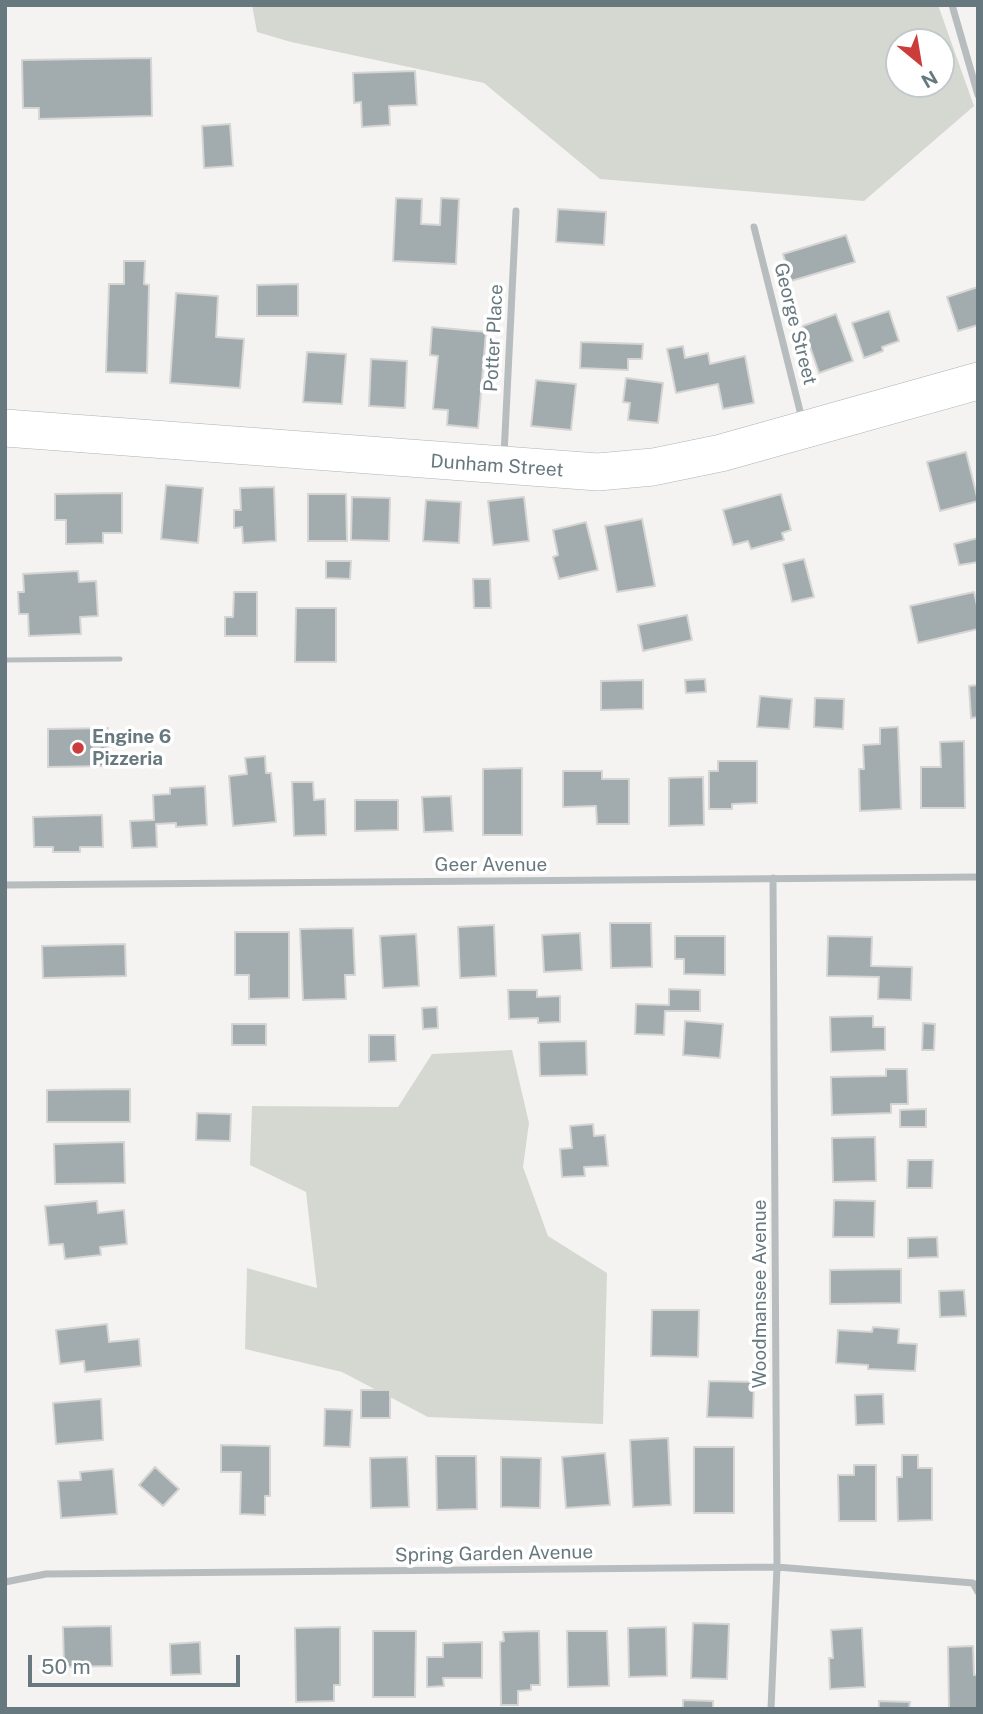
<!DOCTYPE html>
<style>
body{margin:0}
#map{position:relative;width:983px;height:1714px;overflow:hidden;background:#f4f3f1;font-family:"Public Sans",sans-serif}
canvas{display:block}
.frame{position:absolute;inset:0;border:7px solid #67797e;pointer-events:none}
.north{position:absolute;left:885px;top:28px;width:70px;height:70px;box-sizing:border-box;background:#fff;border:2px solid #c2c9cb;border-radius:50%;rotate:150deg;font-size:19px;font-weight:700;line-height:28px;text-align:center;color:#67797e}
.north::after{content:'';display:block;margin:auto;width:24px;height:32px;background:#cb3c3a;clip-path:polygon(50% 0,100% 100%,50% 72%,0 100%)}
.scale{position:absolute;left:28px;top:1655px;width:212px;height:32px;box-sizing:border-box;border:4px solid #67797e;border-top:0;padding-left:9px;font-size:21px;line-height:24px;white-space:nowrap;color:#67797e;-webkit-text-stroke:5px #fff;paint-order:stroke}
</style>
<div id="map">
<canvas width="983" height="1714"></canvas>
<div class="frame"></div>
<div class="north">N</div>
<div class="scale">50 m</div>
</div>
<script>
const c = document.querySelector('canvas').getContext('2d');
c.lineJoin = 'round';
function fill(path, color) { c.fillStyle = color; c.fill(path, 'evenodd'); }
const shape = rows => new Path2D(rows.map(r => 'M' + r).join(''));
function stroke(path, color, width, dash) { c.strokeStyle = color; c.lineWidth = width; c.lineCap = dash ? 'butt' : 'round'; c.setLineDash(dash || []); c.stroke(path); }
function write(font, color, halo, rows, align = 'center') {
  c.font = font + ' "Public Sans",sans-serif'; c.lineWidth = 7; c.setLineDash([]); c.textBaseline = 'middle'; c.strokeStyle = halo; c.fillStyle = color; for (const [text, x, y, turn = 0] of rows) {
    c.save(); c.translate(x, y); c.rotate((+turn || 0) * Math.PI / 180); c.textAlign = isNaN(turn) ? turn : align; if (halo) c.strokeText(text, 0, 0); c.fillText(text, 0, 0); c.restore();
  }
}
fill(shape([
 [252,5,938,5,974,106,864,201,600,179,484,83,291,42,257,32],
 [899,42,941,42,941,84,899,84],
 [512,1050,529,1123,523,1167,548,1236,607,1273,603,1424,428,1417,342,1372,245,1349,247,1268,317,1288,306,1192,250,1165,252,1106,398,1107,432,1054]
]), '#d5d8d1');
const building = shape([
 [151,58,152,116,39,119,39,108,23,108,22,60,151,58],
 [415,71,417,105,389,106,390,125,362,127,361,102,354,103,353,73,415,71],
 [230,124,233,166,204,168,202,126,230,124],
 [396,198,422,199,421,224,440,225,441,198,459,199,456,264,393,261,396,198],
 [558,209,606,212,604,245,556,242,558,209],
 [846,235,855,262,791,281,783,254,846,235],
 [124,261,145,261,144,284,149,285,147,373,106,372,109,284,124,284,124,261],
 [298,284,298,316,257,316,257,285,298,284],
 [978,287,978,325,958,331,947,297,978,287],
 [176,293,218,296,216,337,244,339,240,388,170,383,176,293],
 [889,311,899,341,882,347,883,351,864,358,852,323,889,311],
 [836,314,853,361,819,373,803,326,836,314],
 [432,327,486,332,478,428,447,425,448,410,433,409,438,356,430,355,432,327],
 [581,342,643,344,642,359,628,359,628,370,580,368,581,342],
 [683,346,685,358,708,353,710,364,745,356,754,403,723,409,718,384,676,393,667,349,683,346],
 [307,352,346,354,342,404,303,402,307,352],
 [371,359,407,361,405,408,369,406,371,359],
 [626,378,663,383,658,423,628,420,630,403,623,402,626,378],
 [536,380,576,384,571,430,531,426,536,380],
 [966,452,978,501,940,511,927,462,966,452],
 [166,485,203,488,198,543,161,539,166,485],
 [274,487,276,541,243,543,242,527,234,528,234,510,241,510,240,488,274,487],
 [122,493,122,533,103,533,103,543,66,544,66,520,55,520,55,494,122,493],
 [308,494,346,494,347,541,308,541,308,494],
 [781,494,791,530,782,533,784,540,751,549,748,541,733,545,723,510,781,494],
 [352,497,390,498,389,541,351,540,352,497],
 [524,497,529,541,493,545,488,501,524,497],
 [426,500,461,502,459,543,423,541,426,500],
 [642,519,655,586,617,592,605,526,642,519],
 [586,522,598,570,559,579,553,557,558,555,553,530,586,522],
 [978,538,978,562,959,565,954,544,978,538],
 [804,559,814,597,792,602,783,564,804,559],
 [326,561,351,561,350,579,326,578,326,561],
 [78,571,79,582,96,581,98,616,80,617,81,634,29,636,28,614,19,614,18,592,24,592,23,574,78,571],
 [473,579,490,579,491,608,474,608,473,579],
 [234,592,257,592,257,636,225,636,225,617,233,617,234,592],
 [974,592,978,610,978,629,918,643,910,606,974,592],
 [296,608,336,608,336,662,295,662,296,608],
 [687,615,692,640,643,651,638,625,687,615],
 [705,679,706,692,686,693,685,680,705,679],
 [643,680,643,709,601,710,601,681,643,680],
 [978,685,978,717,971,718,969,686,978,685],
 [760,696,792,699,789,729,757,727,760,696],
 [815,698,844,699,843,729,814,727,815,698],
 [898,727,901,809,860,811,859,769,864,769,863,745,880,744,880,728,898,727],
 [108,728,109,766,48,767,48,729,108,728],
 [964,741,965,808,921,808,921,767,941,767,940,742,964,741],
 [265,756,266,773,271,773,276,822,233,826,229,776,247,774,245,758,265,756],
 [718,761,757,761,757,803,732,804,732,809,709,809,709,771,718,771,718,761],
 [522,768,522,835,483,835,483,769,522,768],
 [563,771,602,771,602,779,629,779,629,824,597,824,596,806,563,807,563,771],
 [703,777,704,825,669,826,669,778,703,777],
 [292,782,313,782,314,800,325,799,326,835,294,836,292,782],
 [205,786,207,825,176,827,176,823,156,824,157,847,132,848,130,821,154,820,153,795,170,794,170,788,205,786],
 [451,796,453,831,424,832,422,797,451,796],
 [355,800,398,800,398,830,355,831,355,800],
 [102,815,103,847,80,847,80,852,53,852,53,847,34,847,33,817,102,815],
 [610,923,651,923,652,967,611,968,610,923],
 [494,925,496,976,460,978,458,927,494,925],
 [353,928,355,975,345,975,346,999,303,1000,300,929,353,928],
 [235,932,289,932,289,998,249,999,249,975,235,975,235,932],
 [580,933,582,970,544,972,542,935,580,933],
 [416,934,419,986,383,988,380,936,416,934],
 [675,936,725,936,725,975,684,974,684,959,675,959,675,936],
 [828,936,872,937,871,966,912,967,911,1000,878,999,879,977,827,976,828,936],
 [125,944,126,976,43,978,42,946,125,944],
 [669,989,700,990,700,1011,665,1011,664,1035,635,1034,636,1004,669,1005,669,989],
 [508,990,537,990,537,997,560,996,560,1022,538,1023,538,1018,509,1019,508,990],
 [437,1007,438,1028,423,1029,422,1008,437,1007],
 [873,1016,873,1027,885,1027,885,1050,831,1052,830,1017,873,1016],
 [685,1021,723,1024,720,1058,683,1055,685,1021],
 [923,1023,935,1024,934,1050,922,1050,923,1023],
 [232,1024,266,1024,266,1045,232,1045,232,1024],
 [369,1035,395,1035,396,1061,369,1062,369,1035],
 [586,1041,587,1075,540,1076,539,1042,586,1041],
 [886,1069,907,1069,908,1104,891,1104,891,1113,832,1115,831,1077,886,1076,886,1069],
 [130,1089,130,1122,47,1122,47,1090,130,1089],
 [926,1109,926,1127,900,1127,900,1110,926,1109],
 [197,1113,231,1114,230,1141,196,1140,197,1113],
 [593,1124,594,1136,605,1135,608,1166,584,1167,585,1176,562,1177,560,1149,572,1148,570,1126,593,1124],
 [875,1137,876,1181,833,1182,832,1138,875,1137],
 [124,1142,125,1183,55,1184,54,1144,124,1142],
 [908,1160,933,1160,932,1188,907,1188,908,1160],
 [834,1200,875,1201,874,1237,833,1237,834,1200],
 [97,1201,98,1213,124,1210,127,1244,100,1247,101,1255,65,1259,63,1244,49,1245,45,1206,97,1201],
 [937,1237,938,1257,908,1258,908,1238,937,1237],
 [901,1269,901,1303,830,1304,830,1270,901,1269],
 [964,1290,966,1316,940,1317,939,1291,964,1290],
 [652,1310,699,1310,698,1357,651,1356,652,1310],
 [107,1324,109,1342,139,1339,141,1366,85,1372,84,1361,60,1364,56,1330,107,1324],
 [873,1327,899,1329,898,1343,917,1344,915,1371,868,1369,868,1365,836,1363,838,1330,872,1332,873,1327],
 [709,1381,754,1382,753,1418,707,1417,709,1381],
 [361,1390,390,1390,390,1418,361,1418,361,1390],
 [883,1394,884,1424,856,1425,855,1395,883,1394],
 [101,1399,103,1440,56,1444,53,1403,101,1399],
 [325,1409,352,1410,350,1447,324,1446,325,1409],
 [668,1438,671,1505,633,1507,630,1440,668,1438],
 [221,1445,270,1446,270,1496,265,1496,265,1515,240,1514,241,1472,221,1472,221,1445],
 [694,1447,734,1447,734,1513,694,1513,694,1447],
 [605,1453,610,1505,566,1508,562,1457,605,1453],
 [902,1455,918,1455,918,1468,932,1468,932,1520,898,1521,897,1477,902,1477,902,1455],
 [436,1456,476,1456,477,1509,437,1510,436,1456],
 [407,1457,409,1507,371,1508,370,1458,407,1457],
 [501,1457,541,1458,540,1508,501,1507,501,1457],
 [854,1465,876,1465,876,1521,839,1521,838,1475,854,1475,854,1465],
 [155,1467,179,1489,163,1506,139,1485,155,1467],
 [113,1469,117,1514,61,1518,58,1481,81,1480,80,1472,113,1469],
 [693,1623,729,1624,727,1679,691,1678,693,1623],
 [111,1626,112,1666,64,1667,63,1627,111,1626],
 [340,1627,340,1685,334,1685,334,1701,296,1702,295,1628,340,1627],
 [666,1627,667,1676,629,1677,628,1628,666,1627],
 [862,1628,865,1687,830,1689,829,1658,833,1658,831,1630,862,1628],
 [373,1631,416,1631,415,1697,373,1697,373,1631],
 [539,1631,540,1685,531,1685,531,1690,518,1691,518,1705,501,1705,500,1642,504,1641,503,1632,539,1631],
 [567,1631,607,1631,609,1686,568,1687,567,1631],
 [200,1642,201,1674,171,1675,170,1644,200,1642],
 [482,1642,482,1678,443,1678,444,1686,427,1687,427,1657,443,1657,443,1643,482,1642],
 [973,1646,974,1675,978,1675,978,1709,949,1709,948,1647,973,1646],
 [683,1700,713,1701,713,1709,683,1709,683,1700],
 [879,1701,910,1702,909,1709,879,1709,879,1701]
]);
fill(building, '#a2abad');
stroke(building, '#d5d5d4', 2);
const secondary = shape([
 [5,428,598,472,653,467,721,453,978,381]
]);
stroke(secondary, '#acb3b5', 38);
stroke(shape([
 [5,660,120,659]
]), '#b7bdbf', 5);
stroke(shape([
 [952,5,978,95],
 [754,227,802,419],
 [504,455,516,211],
 [5,885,978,877],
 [5,1582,46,1574,777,1567,973,1583,978,1592],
 [771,1709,777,1567,773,878]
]), '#b7bdbf', 7);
stroke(secondary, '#fff', 37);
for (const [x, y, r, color] of [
 [78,748,7,"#cb3c3a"]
]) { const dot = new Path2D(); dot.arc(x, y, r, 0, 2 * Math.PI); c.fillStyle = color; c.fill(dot); stroke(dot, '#fff', 2.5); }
write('19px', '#67797e', '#fff', [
 ["George Street",795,324,76],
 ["Potter Place",494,338,-87],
 ["Dunham Street",497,466,4],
 ["Geer Avenue",491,865],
 ["Woodmansee Avenue",760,1294,-90],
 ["Spring Garden Avenue",494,1554,-1]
]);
write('bold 19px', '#67797e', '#fff', [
 ["Engine 6",92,737],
 ["Pizzeria",92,759]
], 'left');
</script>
